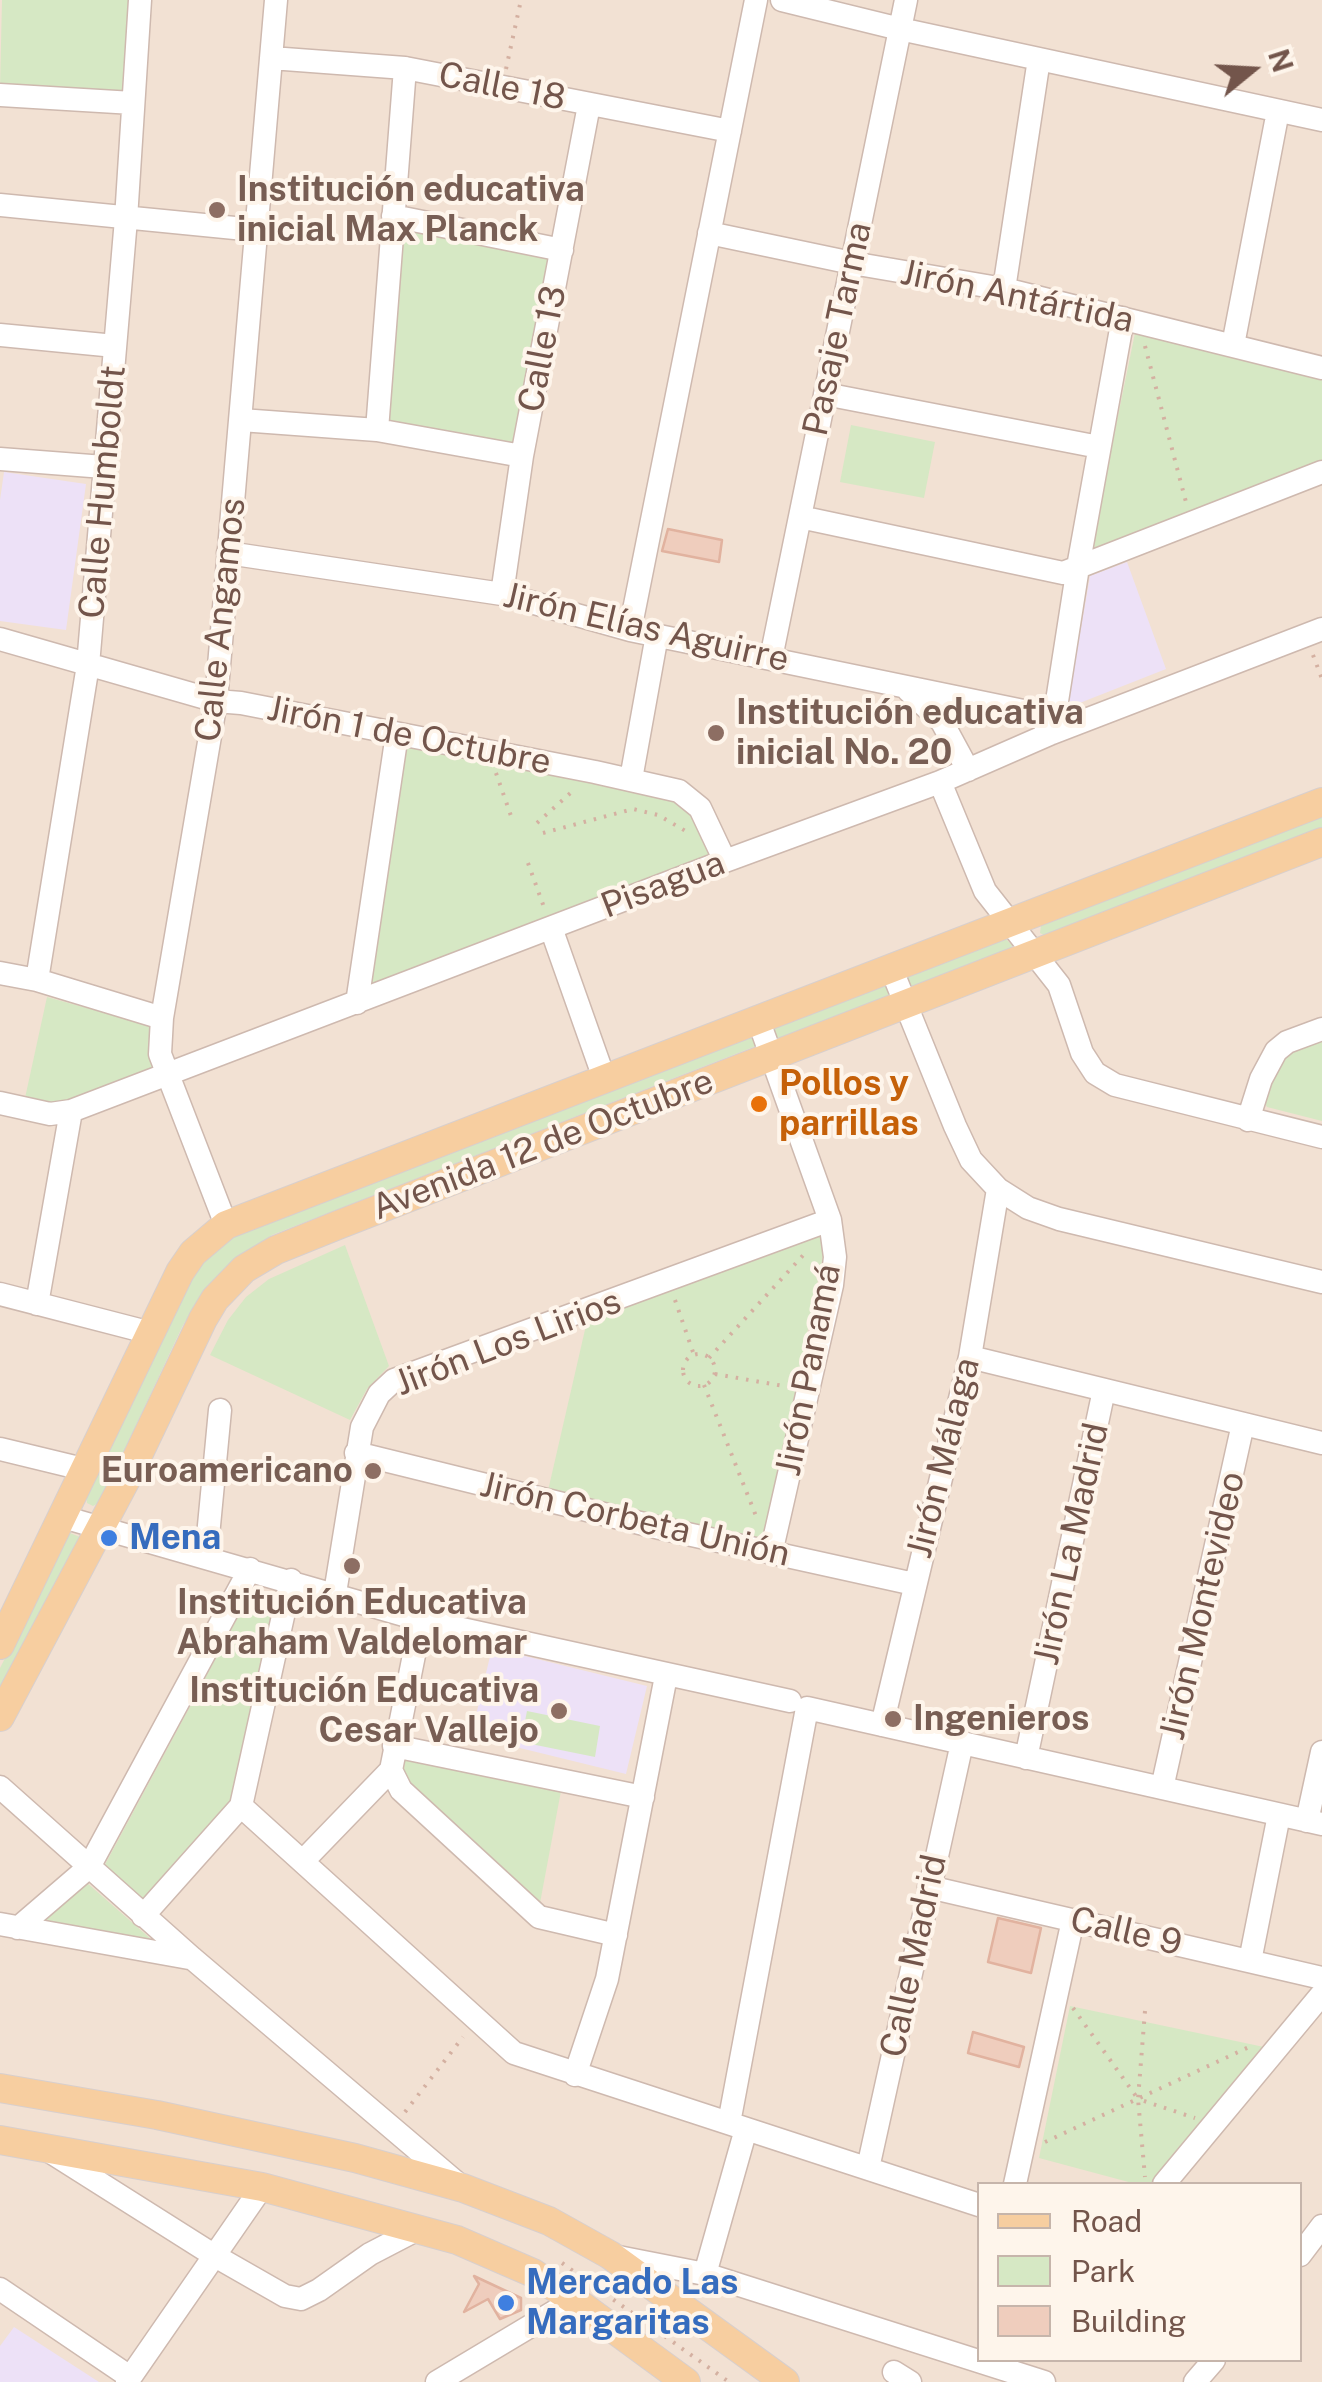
<!DOCTYPE html>
<meta charset="utf-8">
<style>
body{margin:0}
#map{position:relative;width:1322px;height:2382px;overflow:hidden;background:#fbf0e5;font-family:"Public Sans",sans-serif}
canvas{display:block}
.legend{position:absolute;left:977px;top:2182px;width:325px;height:180px;box-sizing:border-box;background:#fef5eb;border:2px solid #c6b5ab;margin:0;padding:12px 18px;list-style:none;font-size:30px;color:#73554b}
.legend li{display:flex;align-items:center;gap:20px;height:50px}
.legend b{width:50px;border:2px solid #c6b5ab}
.north{position:absolute;left:1202px;top:20px;width:100px;height:100px;-webkit-text-stroke:8px #fef5eb;paint-order:stroke;rotate:72deg;font-size:28px;font-weight:700;line-height:40px;text-align:center;color:#73554b}
.north::after{content:'';display:block;margin:auto;width:35px;height:45px;background:#73554b;clip-path:polygon(50% 0,100% 100%,50% 72%,0 100%)}
</style>
<div id="map">
<canvas width="1322" height="2382"></canvas>
<ul class="legend">
<li><b style="height:12px;background:#f7cea0"></b>Road</li>
<li><b style="height:28px;background:#d6e8c4"></b>Park</li>
<li><b style="height:28px;background:#efcdbd"></b>Building</li>
</ul>
<div class="north">N</div>
</div>
<script>
const c = document.querySelector('canvas').getContext('2d');
c.lineJoin = 'round';
function fill(path, color) { c.fillStyle = color; c.fill(path, 'evenodd'); }
const shape = rows => new Path2D(rows.map(r => 'M' + r).join(''));
function stroke(path, color, width, dash) { c.strokeStyle = color; c.lineWidth = width; c.lineCap = dash ? 'butt' : 'round'; c.setLineDash(dash || []); c.stroke(path); }
function write(font, color, halo, rows, align = 'center') {
  c.font = font + ' "Public Sans",sans-serif'; c.lineWidth = 8; c.setLineDash([]); c.textBaseline = 'middle'; c.strokeStyle = halo; c.fillStyle = color; for (const [text, x, y, turn = 0] of rows) {
    c.save(); c.translate(x, y); c.rotate((+turn || 0) * Math.PI / 180); c.textAlign = isNaN(turn) ? turn : align; if (halo) c.strokeText(text, 0, 0); c.fillText(text, 0, 0); c.restore();
  }
}
fill(shape([
 [0,0,1322,0,1322,2382,0,2382],
 [979,2184,1300,2184,1300,2360,979,2360]
]), '#f2e1d3');
fill(shape([
 [4,472,86,484,66,630,0,621,0,500],
 [1127,562,1166,669,1067,708,1090,576],
 [492,1648,647,1686,626,1774,471,1736],
 [14,2327,99,2382,0,2382,0,2346]
]), '#ede1f7');
fill(shape([
 [2,0,132,0,127,94,0,88],
 [405,228,551,256,518,446,388,420],
 [1135,333,1322,379,1322,461,1090,552],
 [851,425,935,442,924,498,840,482],
 [405,742,674,796,695,811,713,847,707,861,376,985,366,981],
 [1322,817,1322,827,1044,935,1040,933,1041,926],
 [1006,939,1012,945,1011,949,913,987,906,982,908,977],
 [885,985,891,987,890,995,780,1039,771,1037,773,1029],
 [47,997,152,1026,158,1076,57,1104,25,1098],
 [753,1036,756,1046,272,1235,236,1259,202,1293,182,1327,100,1502,93,1506,87,1503,86,1495,185,1284,220,1241],
 [1322,1036,1322,1121,1267,1107,1262,1098,1286,1053],
 [810,1235,820,1237,824,1251,765,1540,547,1495,587,1321],
 [345,1245,389,1366,367,1389,350,1420,210,1355,228,1320,246,1297,269,1279],
 [70,1533,80,1537,0,1691,0,1668],
 [252,1591,281,1597,233,1807,144,1907,101,1872],
 [527,1711,600,1726,595,1757,521,1742],
 [405,1758,561,1791,540,1903,403,1780],
 [86,1882,152,1940,44,1920],
 [1070,2006,1264,2047,1159,2184,1136,2184,1039,2158]
]), '#d6e8c4');
const building = shape([
 [668,529,722,540,719,562,662,551,668,529],
 [998,1918,1041,1928,1031,1973,988,1962,998,1918],
 [973,2032,1024,2047,1019,2067,968,2053,973,2032],
 [474,2276,521,2298,521,2310,500,2319,488,2299,464,2312,479,2284,474,2276]
]);
fill(building, '#efcdbd');
stroke(building, '#e1b29f', 2.5);
const minor = shape([
 [782,0,900,29,1322,120],
 [271,58,405,68,730,131],
 [0,95,133,103],
 [0,205,255,230],
 [393,216,562,250],
 [709,233,852,263,1004,289,1322,368],
 [1004,289,1039,59],
 [0,335,115,346],
 [1233,345,1278,111],
 [825,394,1099,447],
 [241,420,377,430,522,456],
 [377,430,405,68],
 [0,459,104,467],
 [800,517,1063,573,1322,472],
 [228,553,502,594,630,630,1038,714,1052,733],
 [502,594,522,456,589,105],
 [630,630,756,0],
 [0,639,216,701,241,703,595,772,679,791,700,808,725,861],
 [771,658,906,0],
 [908,690,942,722,968,770],
 [1052,733,1078,567,1123,318],
 [631,779,657,635],
 [940,782,985,891,1059,985,1082,1053,1095,1073,1115,1085,1322,1137],
 [551,928,604,1078],
 [891,968,955,1126,971,1160,998,1189,1028,1208,1059,1219,1322,1282],
 [0,973,37,980,162,1018],
 [37,980,88,665,126,219,140,0],
 [357,1003,397,734],
 [758,1019,830,1220,835,1257,832,1285,771,1553],
 [0,1103,50,1114,71,1111,725,861,940,782,1052,733,1322,629],
 [1248,1120,1261,1079,1276,1051,1287,1042,1322,1029],
 [226,1225,160,1054,162,1018,216,701,276,0],
 [0,1294,151,1333],
 [37,1304,71,1111],
 [970,1357,1322,1443],
 [0,1449,87,1470],
 [356,1453,660,1528,914,1584],
 [63,1517,421,1620,790,1701],
 [206,1557,220,1410],
 [335,1593,362,1427,379,1394,394,1380,830,1220],
 [421,1620,391,1770,401,1790,539,1917,616,1935],
 [882,1725,970,1357,998,1189],
 [394,1746,643,1797],
 [1026,1758,1104,1390],
 [0,1787,192,1958,458,2184],
 [1162,1788,1243,1424],
 [241,1806,514,2053,979,2205],
 [1307,1821,1322,1752],
 [303,1861,391,1770],
 [929,1887,1322,1978],
 [143,1916,241,1806,291,1580],
 [0,1924,189,1958],
 [18,1928,89,1867,250,1569],
 [1250,1961,1279,1815],
 [575,2075,607,1979,666,1676],
 [729,2123,807,1708,1322,1824],
 [49,2151,215,2256,285,2296,301,2299,319,2290,370,2254,420,2228],
 [868,2168,962,1743],
 [1015,2184,1073,1920],
 [1164,2184,1322,1994],
 [1300,2255,1322,2226],
 [613,2256,705,2274,1044,2382],
 [705,2274,746,2129],
 [0,2289,130,2377],
 [894,2372,910,2382],
 [127,2382,262,2187],
 [437,2382,574,2300],
 [1195,2382,1214,2360]
]);
const major = shape([
 [0,1645,180,1272,193,1253,226,1225,1322,802],
 [0,1717,130,1472,203,1319,215,1299,244,1269,276,1250,338,1225,1322,842],
 [0,2088,157,2115,355,2158,463,2188,549,2221,610,2255,785,2382],
 [0,2140,262,2187,457,2240,533,2273,574,2300,686,2382]
]);
stroke(minor, '#ceb9af', 25);
stroke(major, '#d8cfcd', 30);
stroke(shape([
 [506,69,521,0],
 [1145,346,1187,506],
 [1313,655,1322,679],
 [496,773,511,816],
 [537,823,575,789],
 [543,833,633,809,658,815,689,833],
 [528,863,545,910],
 [675,1300,694,1355],
 '683 1370a16 16 0 1 1 32 0a16 16 0 1 1-32 0Z',
 [709,1358,807,1251],
 [715,1374,789,1387],
 [704,1385,758,1521],
 [1073,2008,1138,2099,1145,2177],
 [1145,2011,1138,2099,1195,2118],
 [405,2112,463,2037],
 [1045,2142,1249,2047],
 [562,2263,729,2382]
]), '#d4b0a1', 4, [2.5, 8]);
stroke(minor, '#fff', 22);
stroke(major, '#f7cea0', 28);
for (const [x, y, r, color] of [
 [217,210,10,"#8d6e63"],
 [716,733,10,"#8d6e63"],
 [759,1104,10,"#e8710a"],
 [373,1471,10,"#8d6e63"],
 [109,1538,10,"#3f7fe0"],
 [352,1566,10,"#8d6e63"],
 [559,1711,10,"#8d6e63"],
 [893,1719,10,"#8d6e63"],
 [506,2303,10,"#3f7fe0"]
]) { const dot = new Path2D(); dot.arc(x, y, r, 0, 2 * Math.PI); c.fillStyle = color; c.fill(dot); stroke(dot, '#fef5eb', 4); }
write('35px', '#73554b', '#fef5eb', [
 ["Calle 18",502,87,11],
 ["Jirón Antártida",1017,297,12],
 ["Pasaje Tarma",838,329,-78],
 ["Calle 13",543,349,-79],
 ["Calle Humboldt",103,492,-85],
 ["Calle Angamos",221,620,-84],
 ["Jirón Elías Aguirre",646,628,13],
 ["Jirón 1 de Octubre",409,736,11],
 ["Pisagua",663,885,-21],
 ["Avenida 12 de Octubre",543,1145,-21],
 ["Jirón Los Lirios",508,1343,-21],
 ["Jirón Panamá",809,1370,-79],
 ["Jirón Málaga",944,1458,-76],
 ["Jirón Corbeta Unión",635,1520,13],
 ["Jirón La Madrid",1072,1544,-78],
 ["Jirón Montevideo",1203,1606,-77],
 ["Calle 9",1126,1932,13],
 ["Calle Madrid",914,1956,-78]
]);
write('bold 35px', '#785e54', '#fef5eb', [
 ["Institución educativa",237,190],
 ["inicial Max Planck",237,230],
 ["Institución educativa",736,713],
 ["inicial No. 20",736,753],
 ["Euroamericano",353,1471,"right"],
 ["Institución Educativa",352,1603,"center"],
 ["Abraham Valdelomar",352,1643,"center"],
 ["Institución Educativa",539,1691,"right"],
 ["Cesar Vallejo",539,1731,"right"],
 ["Ingenieros",913,1719]
], 'left');
write('bold 35px', '#c56008', '#fef5eb', [
 ["Pollos y",779,1084],
 ["parrillas",779,1124]
], 'left');
write('bold 35px', '#366cbe', '#fef5eb', [
 ["Mena",129,1538],
 ["Mercado Las",526,2283],
 ["Margaritas",526,2323]
], 'left');
</script>
